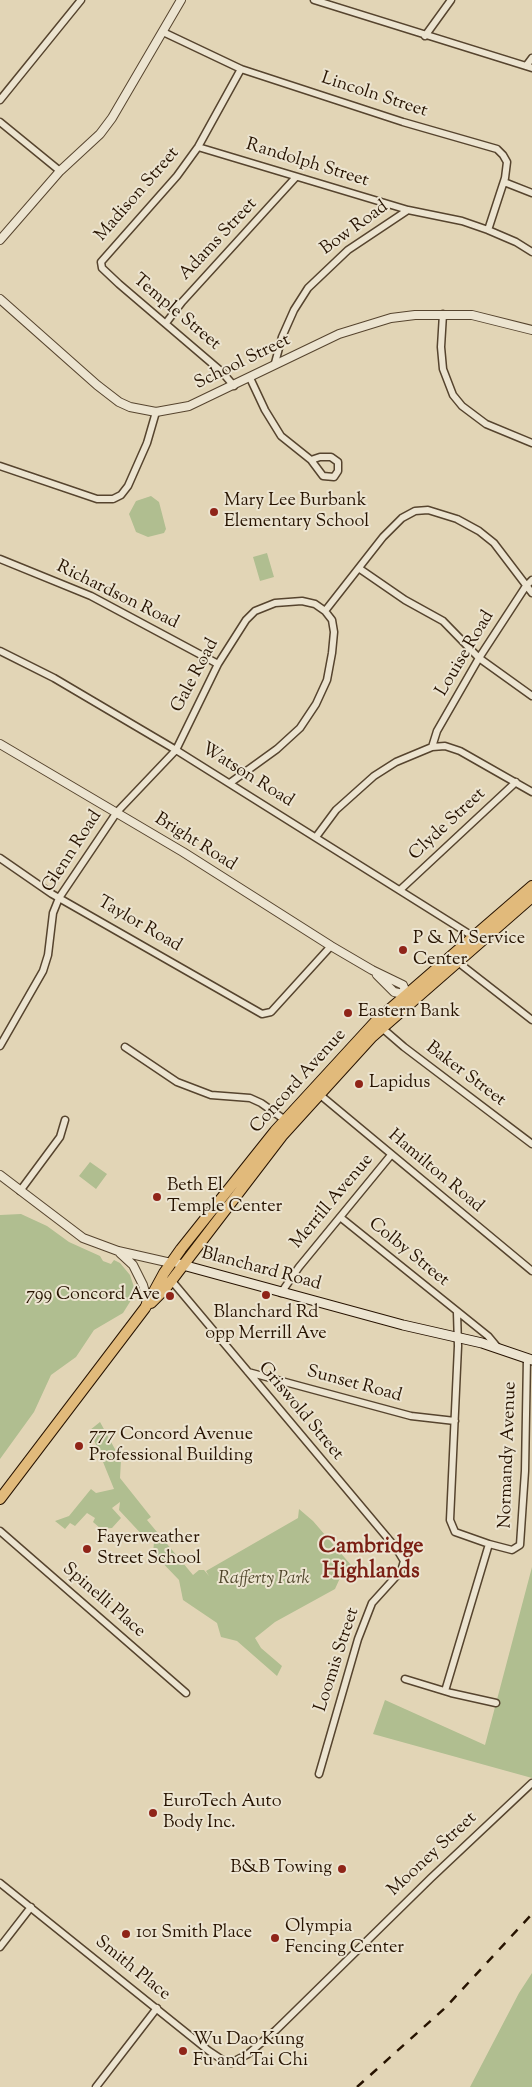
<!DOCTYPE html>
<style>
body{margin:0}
canvas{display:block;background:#e2d5b6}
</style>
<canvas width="532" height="2087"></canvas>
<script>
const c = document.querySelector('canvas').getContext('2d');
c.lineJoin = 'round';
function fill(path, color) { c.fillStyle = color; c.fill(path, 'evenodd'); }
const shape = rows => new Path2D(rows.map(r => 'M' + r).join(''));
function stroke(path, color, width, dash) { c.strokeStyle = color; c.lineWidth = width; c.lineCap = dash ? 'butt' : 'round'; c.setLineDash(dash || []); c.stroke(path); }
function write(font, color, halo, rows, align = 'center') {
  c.font = font + ' "Sorts Mill Goudy",serif'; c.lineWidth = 4; c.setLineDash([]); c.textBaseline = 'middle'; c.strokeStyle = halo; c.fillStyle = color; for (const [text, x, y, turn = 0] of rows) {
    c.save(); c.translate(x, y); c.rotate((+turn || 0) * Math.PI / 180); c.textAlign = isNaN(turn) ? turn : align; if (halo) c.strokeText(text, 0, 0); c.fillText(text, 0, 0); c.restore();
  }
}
fill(shape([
 [151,496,159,502,166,529,164,533,148,537,136,532,129,514,136,501],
 [267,553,274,577,260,581,253,557],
 [90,1162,107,1174,96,1189,79,1176],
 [21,1214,47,1226,69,1242,100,1256,103,1261,111,1264,114,1260,120,1263,130,1275,134,1287,133,1297,123,1313,94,1330,76,1357,51,1375,34,1412,0,1459,0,1215],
 [100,1422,121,1460,120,1478,151,1517,147,1520,193,1575,199,1570,204,1570,209,1576,206,1571,298,1518,299,1509,313,1521,351,1565,340,1578,335,1589,275,1622,255,1638,261,1648,282,1666,277,1676,237,1641,221,1637,217,1623,183,1600,179,1580,153,1553,154,1542,146,1539,119,1510,120,1502,112,1508,121,1518,112,1528,101,1529,93,1522,95,1518,87,1513,75,1526,70,1523,65,1529,55,1521,69,1516,91,1489,96,1493,114,1489,90,1430],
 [532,1567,532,1778,373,1734,385,1700,485,1745],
 [532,1973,532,2087,470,2087,519,1993]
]), '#b0be90');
const minor = shape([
 [314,0,532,68],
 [163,32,241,69,403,122,497,149,503,155,507,162,505,178,488,230],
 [425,36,451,0],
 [526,66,532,58],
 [0,100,81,0],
 [0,122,60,171],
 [198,147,408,210],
 [504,182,532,193],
 [443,314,441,347,443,369,453,395,462,406,486,424,532,443],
 [166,323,182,302,296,177],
 [275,363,282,337,294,310,308,288,348,250,408,210,462,221,488,230,516,242,532,252],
 [250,378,265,410,281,436,311,460,323,476,334,477,338,471,338,462,331,457,320,457,311,460],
 [234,386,222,372,119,284,102,268,101,262,177,176,198,147,241,69],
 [0,466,97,499,113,499,121,495,128,486,147,443,156,412],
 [0,559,91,596,218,664],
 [360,569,405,600,443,621,479,658,532,696],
 [0,651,54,678,176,750,474,937],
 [432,747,437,731,479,658,526,586,532,580],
 [230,783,277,749,300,728,316,704,327,680,332,653,334,632,332,620,325,611,383,537,402,518,415,511,428,510,457,519,479,531,494,543,532,593],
 [316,837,336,810,374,776,396,762,432,747,445,746,460,751,532,792],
 [0,858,52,894,262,1014,271,1012,331,946],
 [400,890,516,782],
 [459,963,532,1020],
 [382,1028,404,1047,532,1144],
 [0,1046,43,971,48,955,53,913,59,898,117,812,176,750,218,664,246,620,255,611,275,603,302,601,315,604,325,611],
 [125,1047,177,1082,211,1095,250,1098,261,1103,285,1120],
 [319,1094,532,1271],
 [20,1191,60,1137,65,1120],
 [340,1217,488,1336,498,1348],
 [171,1280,396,1548,404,1561,401,1571,372,1603,358,1639,319,1774],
 [281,1293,299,1267,391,1155],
 [457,1312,458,1346,450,1520,455,1532,489,1544],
 [248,1372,411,1416,455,1421],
 [0,1531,186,1693],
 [405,1679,451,1693,496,1703],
 [445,1691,489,1544,512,1550,520,1545,525,1471,527,1358],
 [0,1883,209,2051,224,2061,231,2063,248,2054,276,2030,431,1878,532,1783],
 [0,1947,31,1907],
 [96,2087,157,2008]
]);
const tertiary = shape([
 [0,240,60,171,100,134,112,118,181,0],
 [0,299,97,385,119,402,130,407,156,412,189,406,339,334,391,318,415,315,472,315,532,330],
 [0,744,183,852,331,946,372,970,403,985,407,995],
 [377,975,394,992,407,995],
 [0,1175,83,1238,118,1251,171,1263],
 [120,1253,133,1265,143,1285,147,1299,146,1304]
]);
const secondary = shape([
 [179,1264,403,1325,482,1343,532,1360]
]);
const primary = shape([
 [151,1303,165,1289,282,1136,372,1037,532,897],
 [0,1499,145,1308,164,1273,181,1249,275,1131,376,1021,532,886]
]);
stroke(minor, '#56442e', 9);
stroke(tertiary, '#56442e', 10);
stroke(secondary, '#271300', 11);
stroke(primary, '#271300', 12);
stroke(minor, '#ece4d0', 6);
stroke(tertiary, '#ece4d0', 8);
stroke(secondary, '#ece4d0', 9);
stroke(primary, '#e1ba7b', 10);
stroke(shape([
 [357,2087,445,2008,532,1914]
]), '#271300', 2.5, [9, 9]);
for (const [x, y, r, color] of [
 [214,512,5,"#8f2418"],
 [403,950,5,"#8f2418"],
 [348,1013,5,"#8f2418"],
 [359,1084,5,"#8f2418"],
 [157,1197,5,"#8f2418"],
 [266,1295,5,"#8f2418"],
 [170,1296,5,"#8f2418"],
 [79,1446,5,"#8f2418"],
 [87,1549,5,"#8f2418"],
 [153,1813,5,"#8f2418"],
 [342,1869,5,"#8f2418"],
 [126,1934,5,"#8f2418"],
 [275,1938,5,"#8f2418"],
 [183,2051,5,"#8f2418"]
]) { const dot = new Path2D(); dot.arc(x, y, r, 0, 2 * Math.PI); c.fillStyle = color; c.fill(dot); stroke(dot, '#ece4d0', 2); }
write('18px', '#271300', '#ece4d0', [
 ["Lincoln Street",374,96,18],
 ["Randolph Street",307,164,17],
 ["Madison Street",138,195,-49],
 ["Bow Road",355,229,-36],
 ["Adams Street",219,240,-47],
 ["Temple Street",176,313,40],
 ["School Street",243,363,-26],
 ["Richardson Road",117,596,26],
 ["Louise Road",466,654,-59],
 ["Gale Road",196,676,-62],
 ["Watson Road",247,776,32],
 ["Clyde Street",448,825,-43],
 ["Bright Road",195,843,32],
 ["Glenn Road",73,852,-57],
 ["Taylor Road",139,925,30],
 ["Baker Street",465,1075,37],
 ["Concord Avenue",299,1082,-48],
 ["Hamilton Road",435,1172,40],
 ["Merrill Avenue",333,1202,-50],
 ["Colby Street",408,1253,39],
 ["Blanchard Road",261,1270,15],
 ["Sunset Road",354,1385,15],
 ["Griswold Street",300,1412,50],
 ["Normandy Avenue",509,1455,-88],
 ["Spinelli Place",103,1601,41],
 ["Loomis Street",338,1660,-72],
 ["Mooney Street",433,1855,-43],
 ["Smith Place",132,1969,39]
]);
write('18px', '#271300', '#ece4d0', [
 ["Mary Lee Burbank",224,502],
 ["Elementary School",224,523],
 ["P & M Service",413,940],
 ["Center",413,961],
 ["Eastern Bank",358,1013],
 ["Lapidus",369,1084],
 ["Beth El",167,1187],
 ["Temple Center",167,1208],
 ["799 Concord Ave",160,1296,"right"],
 ["Blanchard Rd",266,1314,"center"],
 ["opp Merrill Ave",266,1335,"center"],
 ["777 Concord Avenue",89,1436],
 ["Professional Building",89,1457],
 ["Fayerweather",97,1539],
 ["Street School",97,1560],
 ["EuroTech Auto",163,1803],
 ["Body Inc.",163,1824],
 ["B&B Towing",332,1869,"right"],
 ["Olympia",285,1928],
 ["Fencing Center",285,1949],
 ["101 Smith Place",136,1934],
 ["Wu Dao Kung",193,2041],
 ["Fu and Tai Chi",193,2062]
], 'left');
write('italic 18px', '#50462b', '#ece4d0', [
 ["Rafferty Park",264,1580]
]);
write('bold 22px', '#7a1f14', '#ece4d0', [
 ["Cambridge",371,1548],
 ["Highlands",371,1573]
]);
</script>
